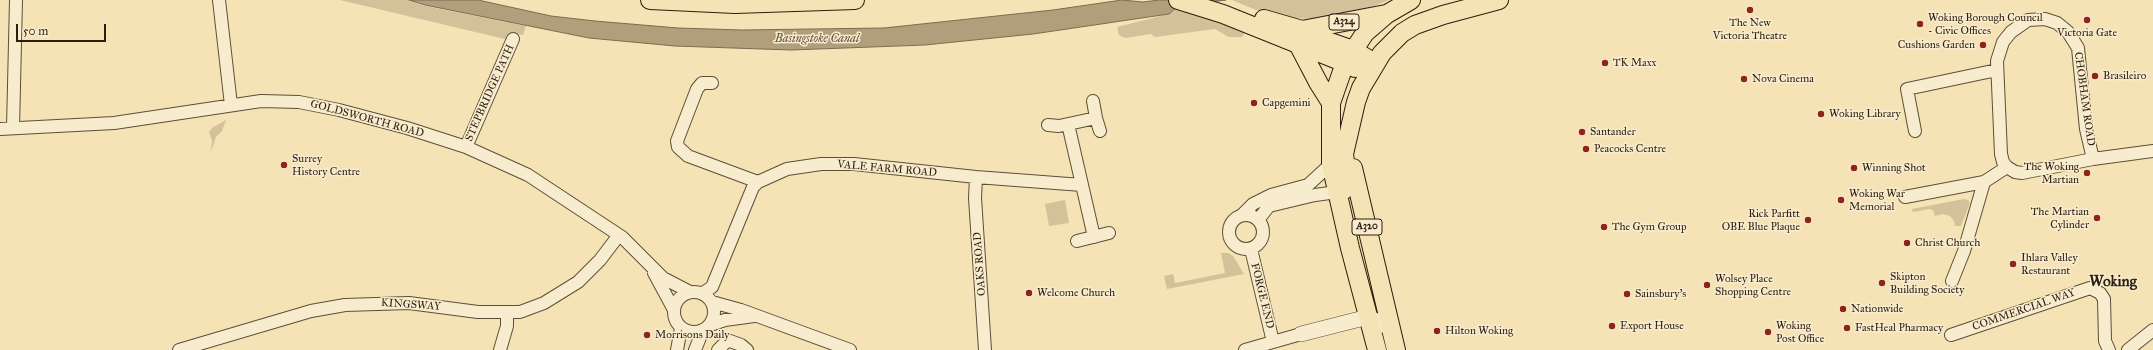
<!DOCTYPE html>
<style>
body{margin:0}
#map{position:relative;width:2153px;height:350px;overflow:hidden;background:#f5e2b5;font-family:"IM FELL Great Primer",serif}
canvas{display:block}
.scale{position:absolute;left:16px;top:24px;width:90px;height:18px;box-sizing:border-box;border:2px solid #2c1d0e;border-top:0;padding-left:5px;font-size:12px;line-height:14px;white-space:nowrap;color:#2c1d0e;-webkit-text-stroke:3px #f8eccf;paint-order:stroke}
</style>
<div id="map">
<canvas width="2153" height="350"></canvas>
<div class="scale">50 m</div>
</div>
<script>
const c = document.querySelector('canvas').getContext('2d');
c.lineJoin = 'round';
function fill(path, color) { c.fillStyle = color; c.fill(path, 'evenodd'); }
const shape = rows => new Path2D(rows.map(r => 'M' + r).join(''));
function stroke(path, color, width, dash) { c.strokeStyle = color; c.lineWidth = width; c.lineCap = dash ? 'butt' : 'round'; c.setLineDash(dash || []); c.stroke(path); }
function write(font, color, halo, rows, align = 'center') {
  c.font = font + ' "IM FELL Great Primer",serif'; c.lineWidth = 3; c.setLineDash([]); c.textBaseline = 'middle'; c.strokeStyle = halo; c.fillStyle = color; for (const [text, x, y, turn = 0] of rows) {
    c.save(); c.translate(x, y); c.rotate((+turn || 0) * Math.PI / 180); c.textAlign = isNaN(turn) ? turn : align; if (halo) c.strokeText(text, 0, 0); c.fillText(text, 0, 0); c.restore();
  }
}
fill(shape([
 [340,0,406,0,425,6,526,26,523,35,513,33,509,40],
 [1232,0,1389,0,1369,8,1332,18,1313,19,1288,18,1266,14],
 [1178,6,1245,32,1242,37,1229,37,1215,29,1155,37,1151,34,1125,38,1119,35,1117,27,1169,14],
 [226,120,222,131,216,137,211,152,212,141,209,132,212,128],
 [1964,199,1968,200,1970,203,1961,226,1955,226,1954,221,1950,216,1943,214,1935,216,1933,210,1929,209,1913,212,1912,209],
 [1065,200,1069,223,1049,226,1045,204],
 [1221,253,1228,253,1233,256,1244,274,1167,289,1164,276,1173,274,1175,283,1225,273]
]), '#d3c199');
const water = shape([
 [409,0,478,0,551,16,595,21,678,28,742,30,884,28,1053,10,1122,0,1143,2,1159,0,1226,0,1178,6,1169,14,1033,34,925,45,791,50,675,46,589,38,425,5,409,0]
]);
fill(water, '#b19f7c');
stroke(water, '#7c6b50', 1);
const minor = shape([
 [219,0,231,105],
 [712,83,702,83,697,89,677,141,678,147,688,156,758,182],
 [1093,101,1096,118],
 [1068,124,1094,237],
 [1048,125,1059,126,1096,118,1100,131],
 [13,128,16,0],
 [0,129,114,123,261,101,299,102,339,110,407,128,466,147,528,175,622,237,663,278,690,292],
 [1915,131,1907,89,1997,70],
 [466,147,513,39],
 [2093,159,2086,129,2078,48,2068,32,2057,23,2045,19,2028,20,2011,32,2003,42,1997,61,2001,154,2003,162,2007,167,2015,172,2022,173,2093,159,2153,151],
 [976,177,975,198,985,350],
 [1905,197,1984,182,2007,167],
 '1229 232a17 17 0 1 1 34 0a17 17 0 1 1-34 0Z',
 [1242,215,1253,204,1271,195,1308,185,1331,164],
 [1258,220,1269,206,1315,195,1337,192],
 [1077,241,1109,233],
 [1251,249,1273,342],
 [654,273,674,310],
 [1952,281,1964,251,1984,182],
 '674 312a20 20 0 1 1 40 0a20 20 0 1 1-40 0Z',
 [703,293,712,287,753,187,758,182,787,169,821,164,854,164,976,177,1082,185],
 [712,302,741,310,850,350],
 [710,325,725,320,754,316],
 [1951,335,2090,288,2100,293,2104,299,2105,341,2109,350],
 [179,350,311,311,345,305,409,303,478,312,520,312,544,303,578,282,600,260,619,235],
 [500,350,507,326,507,313],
 [677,350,681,328],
 [695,350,703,330],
 [718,350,726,342,730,341,741,345,747,350],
 [1245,350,1301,334],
 [2128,350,2153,330]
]);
const tertiary = shape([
 [1301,334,1368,317,1390,328]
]);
const primary = shape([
 [650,0,735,4,855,0],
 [1178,0,1223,14,1345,63,1355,68],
 [1264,19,1302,30,1307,34,1353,50,1375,63],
 [1302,30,1386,14],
 [1298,44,1319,84,1331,103],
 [1353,168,1396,350],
 [1337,192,1344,190,1348,185,1344,154,1356,102,1361,88,1382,53,1402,33,1415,25,1443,15,1499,0],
 [1377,350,1350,248,1331,164,1331,103,1345,63,1365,33,1387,14,1411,0]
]);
stroke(minor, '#5e4e38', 14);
stroke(tertiary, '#5e4e38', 16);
stroke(primary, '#2c1d0e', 20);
stroke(minor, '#f8eccf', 12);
stroke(tertiary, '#f8eccf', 15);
stroke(primary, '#f5e2b5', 18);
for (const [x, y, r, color] of [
 [1750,10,4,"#8f2418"],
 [2087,20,4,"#8f2418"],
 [1920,24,4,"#8f2418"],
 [1983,45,4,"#8f2418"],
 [1605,63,4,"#8f2418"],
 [2095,76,4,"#8f2418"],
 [1744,79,4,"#8f2418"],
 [1254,103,4,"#8f2418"],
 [1821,114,4,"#8f2418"],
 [1582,132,4,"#8f2418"],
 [1586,149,4,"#8f2418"],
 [284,165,4,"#8f2418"],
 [1854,168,4,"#8f2418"],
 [2087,173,4,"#8f2418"],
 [1841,200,4,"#8f2418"],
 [2097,218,4,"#8f2418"],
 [1808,220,4,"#8f2418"],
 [1604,227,4,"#8f2418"],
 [1907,243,4,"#8f2418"],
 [2013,264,4,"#8f2418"],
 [1882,283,4,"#8f2418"],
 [1707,285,4,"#8f2418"],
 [1029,293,4,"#8f2418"],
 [1627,294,4,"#8f2418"],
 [1843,309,4,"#8f2418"],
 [1612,326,4,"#8f2418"],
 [1847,328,4,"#8f2418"],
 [1437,331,4,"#8f2418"],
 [1768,332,4,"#8f2418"],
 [647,335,4,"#8f2418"]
]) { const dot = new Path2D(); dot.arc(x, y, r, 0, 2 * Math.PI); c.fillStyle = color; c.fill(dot); stroke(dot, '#f8eccf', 1.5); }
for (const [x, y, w] of [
 [1344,22,30],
 [1367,227,30]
]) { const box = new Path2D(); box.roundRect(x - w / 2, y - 8, w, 16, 3); c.fillStyle = '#f8eccf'; c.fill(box); stroke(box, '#2c1d0e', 1); }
write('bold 10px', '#2c1d0e', null, [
 ["A324",1344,22],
 ["A320",1367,227]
]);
write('11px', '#2c1d0e', '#f8eccf', [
 ["Woking Borough Council",1928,18],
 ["- Civic Offices",1928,31],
 ["The New",1750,23,"center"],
 ["Victoria Theatre",1750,36,"center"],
 ["Victoria Gate",2087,33,"center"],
 ["Cushions Garden",1975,45,"right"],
 ["TK Maxx",1613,63],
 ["Brasileiro",2103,76],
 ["Nova Cinema",1752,79],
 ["Capgemini",1262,103],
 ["Woking Library",1829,114],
 ["Santander",1590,132],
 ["Peacocks Centre",1594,149],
 ["Surrey",292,159],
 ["History Centre",292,172],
 ["The Woking",2079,167,"right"],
 ["Martian",2079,180,"right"],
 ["Winning Shot",1862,168],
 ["Woking War",1849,194],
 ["Memorial",1849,207],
 ["The Martian",2089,212,"right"],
 ["Cylinder",2089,225,"right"],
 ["Rick Parfitt",1800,214,"right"],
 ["OBE Blue Plaque",1800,227,"right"],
 ["The Gym Group",1612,227],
 ["Christ Church",1915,243],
 ["Ihlara Valley",2021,258],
 ["Restaurant",2021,271],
 ["Skipton",1890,277],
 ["Building Society",1890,290],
 ["Wolsey Place",1715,279],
 ["Shopping Centre",1715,292],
 ["Welcome Church",1037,293],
 ["Sainsbury's",1635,294],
 ["Nationwide",1851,309],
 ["Export House",1620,326],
 ["Woking",1776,326],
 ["Post Office",1776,339],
 ["FastHeal Pharmacy",1855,328],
 ["Hilton Woking",1445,331],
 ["Morrisons Daily",655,335]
], 'left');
write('11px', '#2c1d0e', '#f8eccf', [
 ["STEPBRIDGE PATH",490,93,-66],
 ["CHOBHAM ROAD",2084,99,82],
 ["GOLDSWORTH ROAD",367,119,15],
 ["VALE FARM ROAD",887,169,5],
 ["OAKS ROAD",980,264,-94],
 ["FORGE END",1262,296,76],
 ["KINGSWAY",411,305,4],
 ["COMMERCIAL WAY",2024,310,-19]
]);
write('italic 12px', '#61513a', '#f8eccf', [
 ["Basingstoke Canal",817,39]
]);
write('bold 15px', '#2c1d0e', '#f8eccf', [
 ["Woking",2113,282]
]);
</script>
